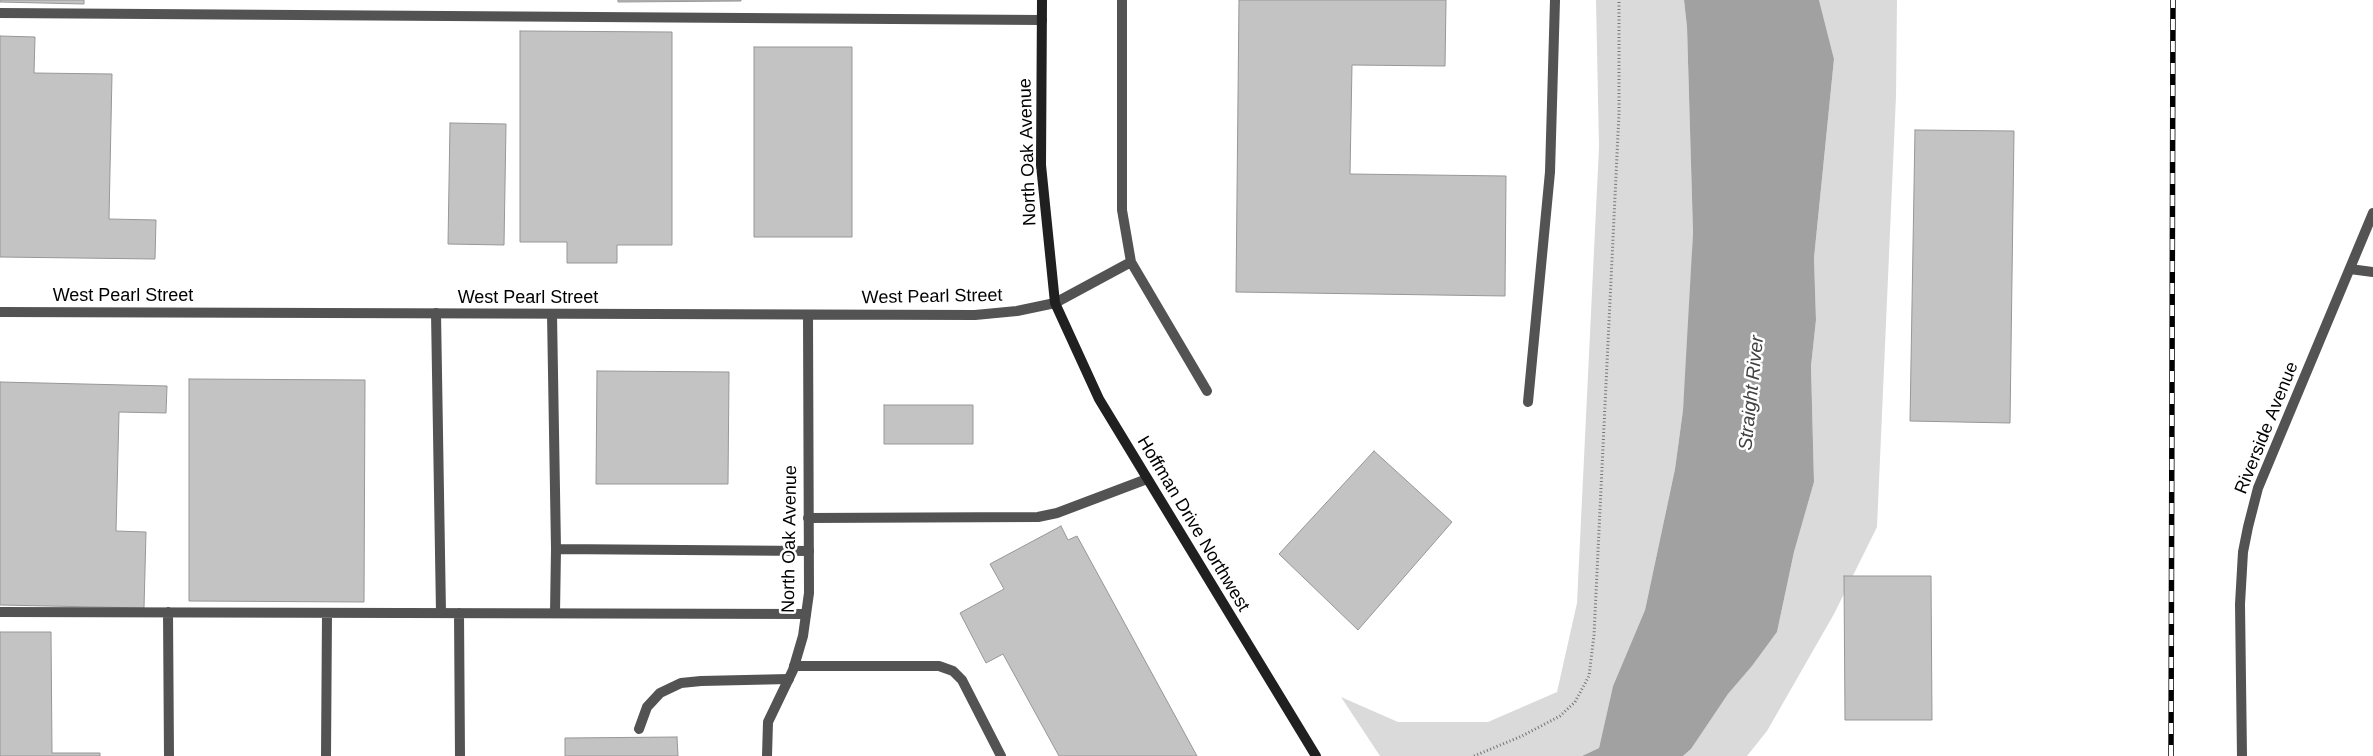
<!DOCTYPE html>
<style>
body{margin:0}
canvas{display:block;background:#fff}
</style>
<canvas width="2373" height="756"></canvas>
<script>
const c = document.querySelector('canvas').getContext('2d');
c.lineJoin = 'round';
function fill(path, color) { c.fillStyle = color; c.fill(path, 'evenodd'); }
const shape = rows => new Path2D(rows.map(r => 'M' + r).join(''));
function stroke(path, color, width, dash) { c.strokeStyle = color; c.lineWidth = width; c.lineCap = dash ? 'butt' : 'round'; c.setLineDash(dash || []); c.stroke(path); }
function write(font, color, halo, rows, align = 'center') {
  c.font = font + ' Helvetica,sans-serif'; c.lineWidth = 5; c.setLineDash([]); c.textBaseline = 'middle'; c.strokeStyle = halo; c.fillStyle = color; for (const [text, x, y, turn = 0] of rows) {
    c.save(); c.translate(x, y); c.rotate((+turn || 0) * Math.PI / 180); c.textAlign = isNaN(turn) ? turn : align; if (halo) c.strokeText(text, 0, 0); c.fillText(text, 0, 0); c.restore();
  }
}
fill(shape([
 [1596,0,1684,0,1687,27,1693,233,1689,342,1683,410,1675,469,1645,610,1613,686,1599,748,1582,756,1380,756,1341,697,1398,722,1488,722,1557,692,1577,603,1599,147],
 [1819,0,1897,0,1896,96,1877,527,1834,614,1767,731,1747,756,1683,756,1691,749,1728,694,1752,666,1777,632,1794,552,1814,482,1811,366,1816,320,1814,258,1834,59]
]), '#dadada');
fill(shape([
 [1684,0,1819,0,1834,59,1814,258,1816,320,1811,366,1814,482,1794,552,1777,632,1752,666,1728,694,1691,749,1683,756,1582,756,1599,748,1613,686,1645,610,1675,469,1683,410,1693,233,1687,27]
]), '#a1a1a1');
const building = shape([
 [0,0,84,0,84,4,0,2,0,0],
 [618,0,741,0,741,1,618,2,618,0],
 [1239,0,1446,0,1445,66,1352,65,1350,174,1506,176,1505,296,1236,292,1239,0],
 [520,31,672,32,672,245,617,245,617,263,567,263,567,242,520,242,520,31],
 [0,36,35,37,34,73,112,74,109,219,156,220,155,259,0,257,0,36],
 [754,47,852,47,852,237,754,237,754,47],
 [450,123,506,124,504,245,448,244,450,123],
 [1915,130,2014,131,2010,423,1910,421,1915,130],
 [597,371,729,372,728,484,596,484,597,371],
 [189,379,365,380,364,602,189,601,189,379],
 [0,382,167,386,166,413,119,412,116,531,146,532,144,608,0,605,0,382],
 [884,405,973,405,973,444,884,444,884,405],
 [1374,451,1452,522,1358,630,1279,554,1374,451],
 [1061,526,1068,540,1077,536,1197,756,1059,756,1003,654,986,663,960,613,1004,589,990,564,1061,526],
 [1844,576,1931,576,1932,720,1845,720,1844,576],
 [0,632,51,632,52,753,100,753,100,756,0,756,0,632],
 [677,737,678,756,565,756,565,738,677,737]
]);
fill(building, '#c3c3c3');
stroke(building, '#979797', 1);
stroke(shape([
 [1474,756,1522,736,1560,716,1575,702,1589,676,1594,635,1619,113,1619,0]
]), '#757575', 3, [1, 2.5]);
stroke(shape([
 [0,13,1042,20],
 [1131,262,1207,391],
 [1055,303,1131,262,1122,210,1122,0],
 [436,313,441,613],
 [552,314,556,549],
 [1528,402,1550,172,1555,0],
 [808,518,1038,517,1057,513,1147,479],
 [0,612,806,614],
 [168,612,169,756],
 [459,613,460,756],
 [555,613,556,549,809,551],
 [794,666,939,666,953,671,962,680,1001,756],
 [639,729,647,707,660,693,681,683,701,681,789,679],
 [326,756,327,613]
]), '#535353', 10);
stroke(shape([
 [2350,269,2373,272],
 [0,312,975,315,1017,311,1055,303],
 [767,756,768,722,793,670,803,636,809,593,808,315]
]), '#535353', 10);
stroke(shape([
 [2242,756,2240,604,2243,552,2248,527,2258,488,2373,213]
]), '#535353', 10);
stroke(shape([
 [1042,0,1041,165,1055,303,1099,399,1316,756]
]), '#202020', 10);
const rail = shape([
 [2171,756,2173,0]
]);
stroke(rail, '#000', 5.5);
stroke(rail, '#fff', 4, [11]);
write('18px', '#000', '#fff', [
 ["North Oak Avenue",1028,152,-92],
 ["West Pearl Street",123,296],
 ["West Pearl Street",932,297,-1],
 ["West Pearl Street",528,298],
 ["Riverside Avenue",2267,428,-68],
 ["Hoffman Drive Northwest",1193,524,59],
 ["North Oak Avenue",790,539,-89]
]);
write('italic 19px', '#424242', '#fff', [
 ["Straight River",1752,393,-84]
]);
</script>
